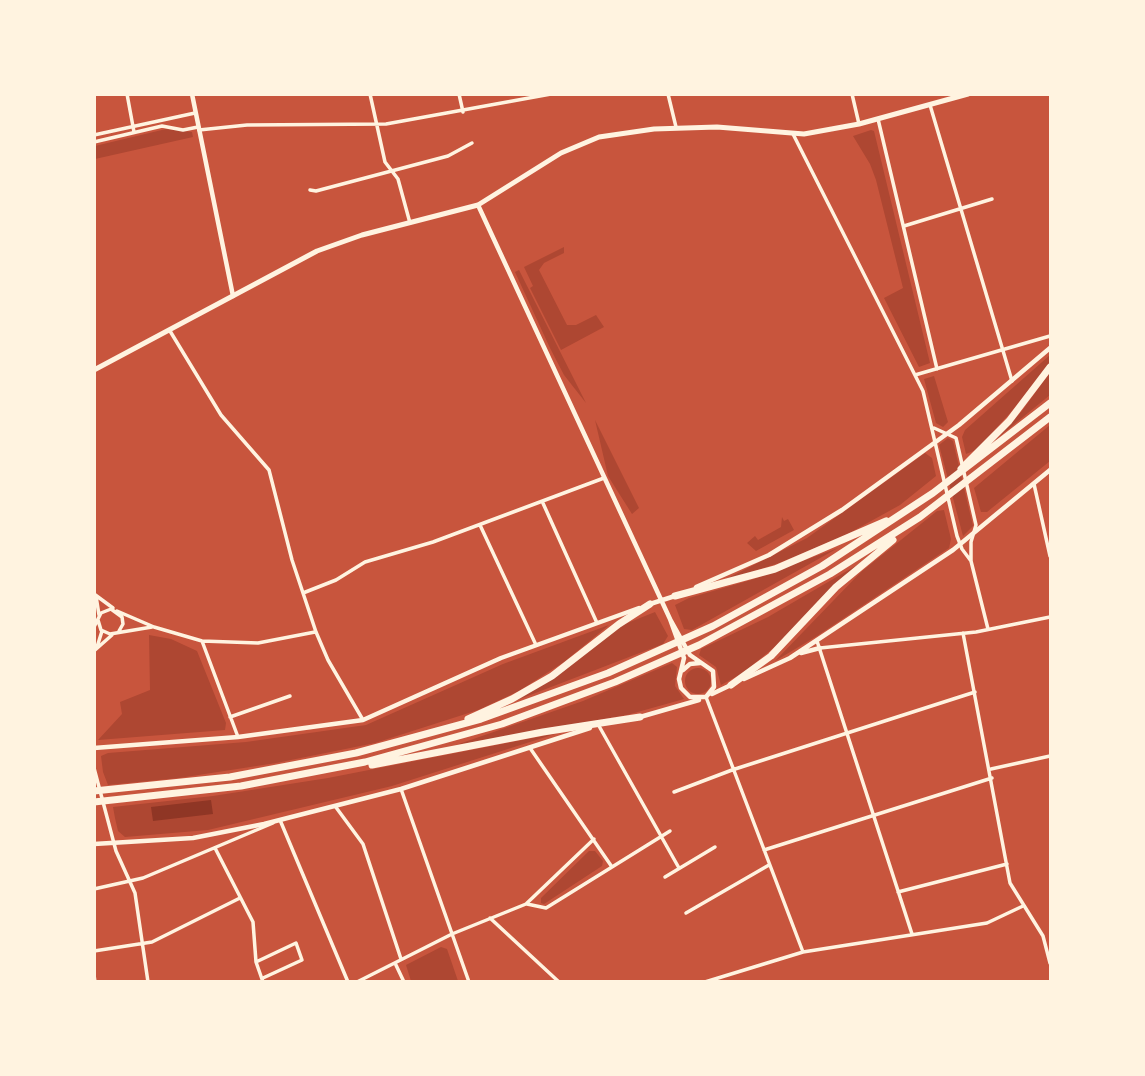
<!DOCTYPE html>
<style>
body{margin:0}
#map{position:relative;width:1145px;height:1076px;overflow:hidden;background:#c8553d;font-family:Raleway,sans-serif}
canvas{display:block}
.frame{position:absolute;inset:0;border:96px solid #fff3e0;pointer-events:none}
</style>
<div id="map">
<canvas width="1145" height="1076"></canvas>
<div class="frame"></div>
</div>
<script>
const c = document.querySelector('canvas').getContext('2d');
c.lineJoin = 'round';
function fill(path, color) { c.fillStyle = color; c.fill(path, 'evenodd'); }
const shape = rows => new Path2D(rows.map(r => 'M' + r).join(''));
function stroke(path, color, width, dash) { c.strokeStyle = color; c.lineWidth = width; c.lineCap = dash ? 'butt' : 'round'; c.setLineDash(dash || []); c.stroke(path); }
fill(shape([
 [166,129,192,132,193,137,95,159,95,146],
 [871,130,874,131,930,363,919,367,884,298,903,288,876,180,870,164,853,136],
 [564,247,564,253,544,263,539,270,567,325,576,325,596,315,604,327,561,350,530,288,533,286,524,267],
 [519,270,586,403,564,375,550,348,515,272],
 [1050,355,1050,364,1011,412,976,450,966,454,962,437,965,430],
 [1050,372,1050,395,995,440,1022,411],
 [934,376,948,422,943,427,936,423,924,379],
 [595,420,639,508,632,514,608,476],
 [1050,425,1050,461,987,512,981,512,974,488],
 [948,438,953,441,973,526,963,536,939,445],
 [925,453,932,458,936,476,900,505,844,536,779,563,716,584,807,538],
 [944,510,951,539,949,548,817,636,775,661,861,572,937,511],
 [782,517,784,521,788,519,794,530,756,551,747,543,755,536,758,540,781,527],
 [838,548,692,630,684,629,675,605,689,598,751,580],
 [859,564,789,635,743,673,721,685,716,667,699,655,701,649,768,617],
 [655,612,668,636,663,644,512,702,555,677,620,626],
 [609,625,564,662,519,691,478,710,375,743,276,763,179,778,108,785,103,772,101,756,108,753,246,742,366,725,503,664],
 [149,635,171,639,197,651,226,723,225,730,98,740,122,714,120,702,150,690],
 [672,663,677,667,675,686,684,699,627,715,456,745,583,701],
 '685 681a13 13 0 1 1 26 0a13 13 0 1 1-26 0Z',
 [558,733,392,786,208,830,125,837,118,831,115,818,113,807,213,796,328,778],
 [589,851,595,851,603,861,602,866,544,904,541,903,541,898],
 [441,947,447,949,458,981,411,981,406,965]
]), '#ae4732');
fill(shape([
 [211,800,213,814,153,821,151,807]
]), '#8f3625');
stroke(shape([
 [127,94,134,132],
 [370,94,385,162,398,179,410,223],
 [459,94,463,112],
 [668,94,676,127],
 [852,94,859,124],
 [930,105,1012,381],
 [878,119,937,369],
 [199,130,247,125,386,124,551,94],
 [793,134,923,391,957,536,962,549,971,561],
 [94,135,195,113],
 [94,142,162,126,183,130,198,127],
 [310,190,316,191,448,156,472,143],
 [904,226,992,199],
 [170,331,221,415,269,470,292,560,316,632,328,660,363,720],
 [915,375,1050,336],
 [934,428,956,438,976,525,971,542,971,561,988,629],
 [1034,484,1050,556],
 [542,501,597,623],
 [480,525,536,645],
 [303,593,336,580,365,562,433,542,604,478],
 [94,594,113,608],
 [96,596,99,615],
 [117,611,154,627,202,641,258,643,315,632],
 [98,620,101,630,110,634,152,627],
 [94,627,101,613,111,609,122,617,123,624,119,631],
 [963,633,1010,883,1043,936,1050,963],
 [202,641,238,737],
 [817,641,912,934],
 [97,647,102,631],
 [820,648,976,632,1050,617],
 [95,650,112,635],
 [706,697,803,952],
 [230,717,290,696],
 [599,726,679,868],
 [530,748,612,867],
 [94,768,116,851,135,893,148,982],
 [991,769,1050,756],
 [401,789,469,982],
 [674,792,732,770,975,692],
 [335,806,363,844,401,959],
 [280,820,348,982],
 [215,848,253,922,256,962,263,982],
 [764,850,992,778],
 [665,877,715,847],
 [94,889,143,878,273,823],
 [898,892,1007,864],
 [527,904,546,908,670,831],
 [686,913,769,865],
 [490,918,559,982],
 [94,951,152,942,240,898],
 [256,962,296,943,302,960,263,978],
 [395,963,404,982],
 [94,975,95,982],
 [357,982,452,934,526,904,594,839],
 [705,982,803,952,987,923,1023,906]
]), '#fff3e0', 3.5);
stroke(shape([
 [192,94,233,296],
 [478,205,670,619,684,658,679,679,681,688,690,697,706,697,714,687,713,671,690,655,670,619],
 [696,587,769,555,842,510,959,425,1050,348],
 [650,604,675,596],
 [801,653,820,648],
 [790,658,953,550,1050,470],
 [683,670,690,664,700,663],
 [744,679,790,658],
 [712,694,733,684],
 [640,717,699,700],
 [94,748,238,737,363,720,501,658,639,608],
 [94,844,193,838,264,824,401,789,590,728]
]), '#fff3e0', 4.5);
stroke(shape([
 [94,370,317,251,362,235,478,205,561,153,599,137,654,129,717,127,804,134,859,124,968,94]
]), '#fff3e0', 5);
stroke(shape([
 [961,469,1009,421,1050,367],
 [675,596,775,569,886,521],
 [731,685,771,656,836,587,893,540],
 [468,719,512,699,552,676,619,624,650,604],
 [372,765,543,732,640,717],
 [94,791,230,777,356,753,481,719,608,673,713,626,822,566,933,493,1050,403],
 [94,802,241,786,365,762,502,724,615,682,699,645,830,574,920,517,1050,417]
]), '#fff3e0', 7);
</script>
